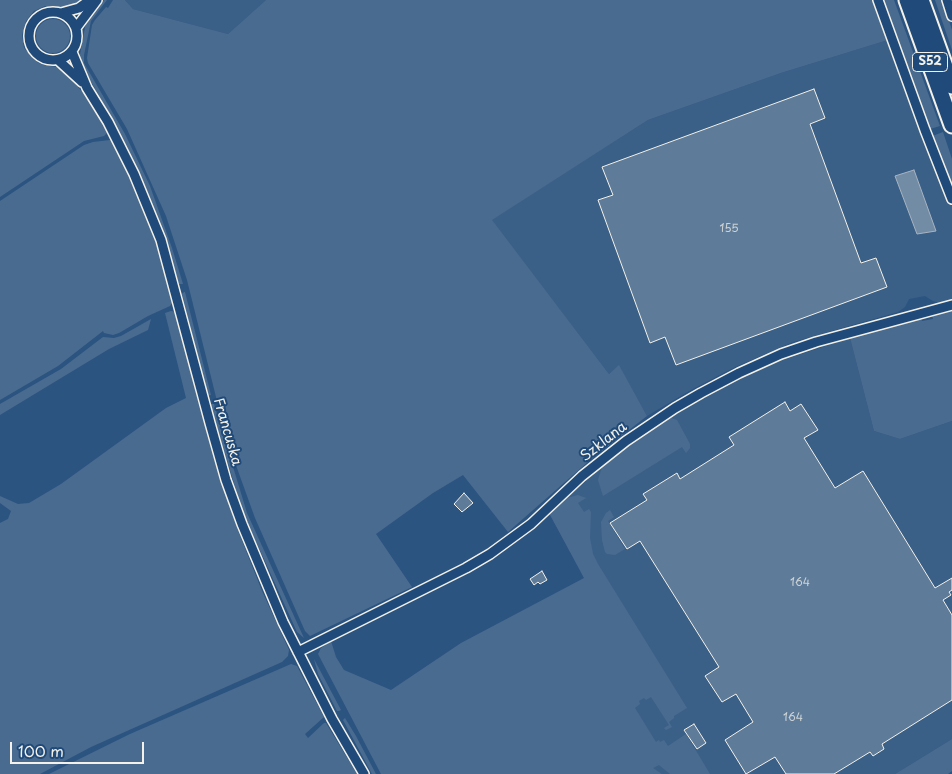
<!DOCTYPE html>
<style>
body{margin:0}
#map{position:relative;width:952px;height:774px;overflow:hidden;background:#2c5481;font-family:"Playpen Sans",sans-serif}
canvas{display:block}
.scale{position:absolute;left:10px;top:742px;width:134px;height:22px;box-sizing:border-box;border:2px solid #f4f1e8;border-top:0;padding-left:6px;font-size:15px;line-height:18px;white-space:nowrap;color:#f4f1e8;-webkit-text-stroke:4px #1f4a7a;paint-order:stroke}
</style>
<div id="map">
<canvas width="952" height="774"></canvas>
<div class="scale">100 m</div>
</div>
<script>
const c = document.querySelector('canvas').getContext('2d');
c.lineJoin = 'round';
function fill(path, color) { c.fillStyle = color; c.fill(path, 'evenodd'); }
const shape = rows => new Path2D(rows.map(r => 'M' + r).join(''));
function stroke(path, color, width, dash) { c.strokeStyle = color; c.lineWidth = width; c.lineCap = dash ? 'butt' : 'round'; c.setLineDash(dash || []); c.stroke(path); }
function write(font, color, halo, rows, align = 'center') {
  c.font = font + ' "Playpen Sans",sans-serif'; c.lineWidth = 4; c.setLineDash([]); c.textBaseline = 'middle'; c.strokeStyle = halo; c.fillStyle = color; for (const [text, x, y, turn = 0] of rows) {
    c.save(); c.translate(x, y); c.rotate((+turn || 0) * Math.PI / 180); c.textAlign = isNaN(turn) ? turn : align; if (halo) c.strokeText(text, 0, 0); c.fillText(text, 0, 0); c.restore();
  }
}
fill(shape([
 [125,0,266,0,228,34,133,9],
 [888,40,952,206,952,300,939,303,933,301,925,296,909,299,905,307,898,312,793,342,735,367,689,391,647,416,619,366,609,374,491,220,648,120,781,73],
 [850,338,874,431,900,439,952,421,952,739,895,774,662,774,579,730,641,674,549,513,628,445,676,412,740,378,783,360]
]), '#3b6088');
fill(shape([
 [0,0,84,0,75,6,67,8,45,6,34,11,26,21,22,35,24,48,37,62,43,65,57,67,67,73,87,98,108,132,104,136,84,141,0,197],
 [104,0,107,0,91,21,84,55,84,63,125,134,150,186,172,248,183,284,179,284,158,218,136,165,121,135,79,60,86,22,89,17],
 [113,0,125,0,133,9,228,34,266,0,874,0,888,40,781,73,648,120,492,220,609,374,619,365,647,416,589,461,508,532,463,475,433,493,376,534,412,587,310,636,305,631,255,518,233,457,217,401,187,280,166,216,127,129,88,63,87,58,92,25,95,20,106,7,108,8],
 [882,0,894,0,940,126,927,130],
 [935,0,942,0,952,30,952,50],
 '36 36a17 17 0 1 1 34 0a17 17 0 1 1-34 0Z',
 [943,132,952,159,952,193,930,137],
 [110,140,113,141,131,175,157,241,173,302,170,306,148,316,119,333,113,335,104,333,103,331,58,366,0,400,0,201,84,145,93,142],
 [184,292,185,292,211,395,208,396,182,294],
 [952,310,952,421,900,439,874,431,850,338,921,319,922,321,933,319,932,315],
 [171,311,176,312,197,397,221,480,237,528,262,591,289,650,288,656,282,662,91,747,40,774,0,774,0,523,8,519,11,511,0,503,0,496,18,504,29,503,61,484,166,408,186,398,165,313],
 [151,319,148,330,109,349,0,415,0,404,61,369,103,337,114,338,121,336],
 [210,404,214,404,247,513,304,638,297,632,243,513],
 [668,417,677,420,690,444,690,448,686,453,682,447,603,496,598,480,602,467,628,445],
 [578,495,586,498,578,503,584,512,589,509,591,512,590,538,593,554,598,564,687,708,674,716,674,718,669,722,672,727,666,730,664,728,669,725,651,697,646,700,644,698,639,701,640,704,635,708,656,742,659,740,660,742,664,740,668,746,686,734,710,774,670,774,659,765,653,768,662,774,381,774,318,654,321,648,331,641,336,657,344,670,391,690,461,643,584,578,549,513,567,498],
 [610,510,614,517,608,521,625,549,615,555,607,554,605,552,602,540,601,522,606,513],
 [314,659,341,710,339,711,337,711,318,674],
 [291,664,297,666,324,717,305,734,308,738,324,723,326,723,357,774,49,774,130,734],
 [345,718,356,736,376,774,372,774,343,720],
 [952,739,952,771,948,774,895,774]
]), '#496b90');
const water = shape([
 [914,170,936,231,917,234,895,176,914,170]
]);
fill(water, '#738ca6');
stroke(water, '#a7b4c0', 1);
const building = shape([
 [814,89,825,118,810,124,861,263,876,258,887,287,676,365,665,337,650,343,598,200,613,195,602,167,814,89],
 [785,402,790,411,801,404,818,430,804,438,835,488,863,471,935,588,952,578,952,590,949,592,951,595,943,600,952,615,952,700,882,744,884,749,873,756,870,752,834,774,786,774,775,757,746,774,725,740,753,722,736,694,722,702,705,676,719,667,640,541,627,549,610,523,647,500,643,494,677,473,680,479,734,445,729,437,785,402],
 [464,493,473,503,462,512,454,504,464,493],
 [542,571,547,580,540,584,538,582,534,585,530,579,542,571],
 [694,724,706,743,697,749,684,730,694,724]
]);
fill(building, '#5e7b9a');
stroke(building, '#f4f1e8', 1);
const street = shape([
 [878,0,925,130,952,199],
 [947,0,952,16],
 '29 36a24 24 0 1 1 48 0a24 24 0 1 1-48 0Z',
 [61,13,79,8,90,0],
 [76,28,97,0],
 [72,52,87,88,108,122,134,174,161,240,210,423,226,480,242,524,283,622,332,719,364,774],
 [58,60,82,82],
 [298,652,466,568,490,554,531,524,582,476,626,441,675,408,701,393,739,373,781,354,816,342,952,305]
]);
const highway = shape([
 [907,0,952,125],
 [921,0,952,86]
]);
stroke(street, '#f4f1e8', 12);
stroke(highway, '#f4f1e8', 19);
stroke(street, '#1f4a7a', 9);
stroke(highway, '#1f4a7a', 15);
write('11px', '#ced4d4', null, [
 ["155",729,229],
 ["164",800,583],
 ["164",793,718]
]);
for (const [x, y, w] of [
 [930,62,35]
]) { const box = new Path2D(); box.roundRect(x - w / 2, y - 9.5, w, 19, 4); c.fillStyle = '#1f4a7a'; c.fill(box); stroke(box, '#f4f1e8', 1); }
write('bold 12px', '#f4f1e8', null, [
 ["S52",930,62]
]);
write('14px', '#f4f1e8', '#1f4a7a', [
 ["Francuska",227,432,74],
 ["Szklana",604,442,-38]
]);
</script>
